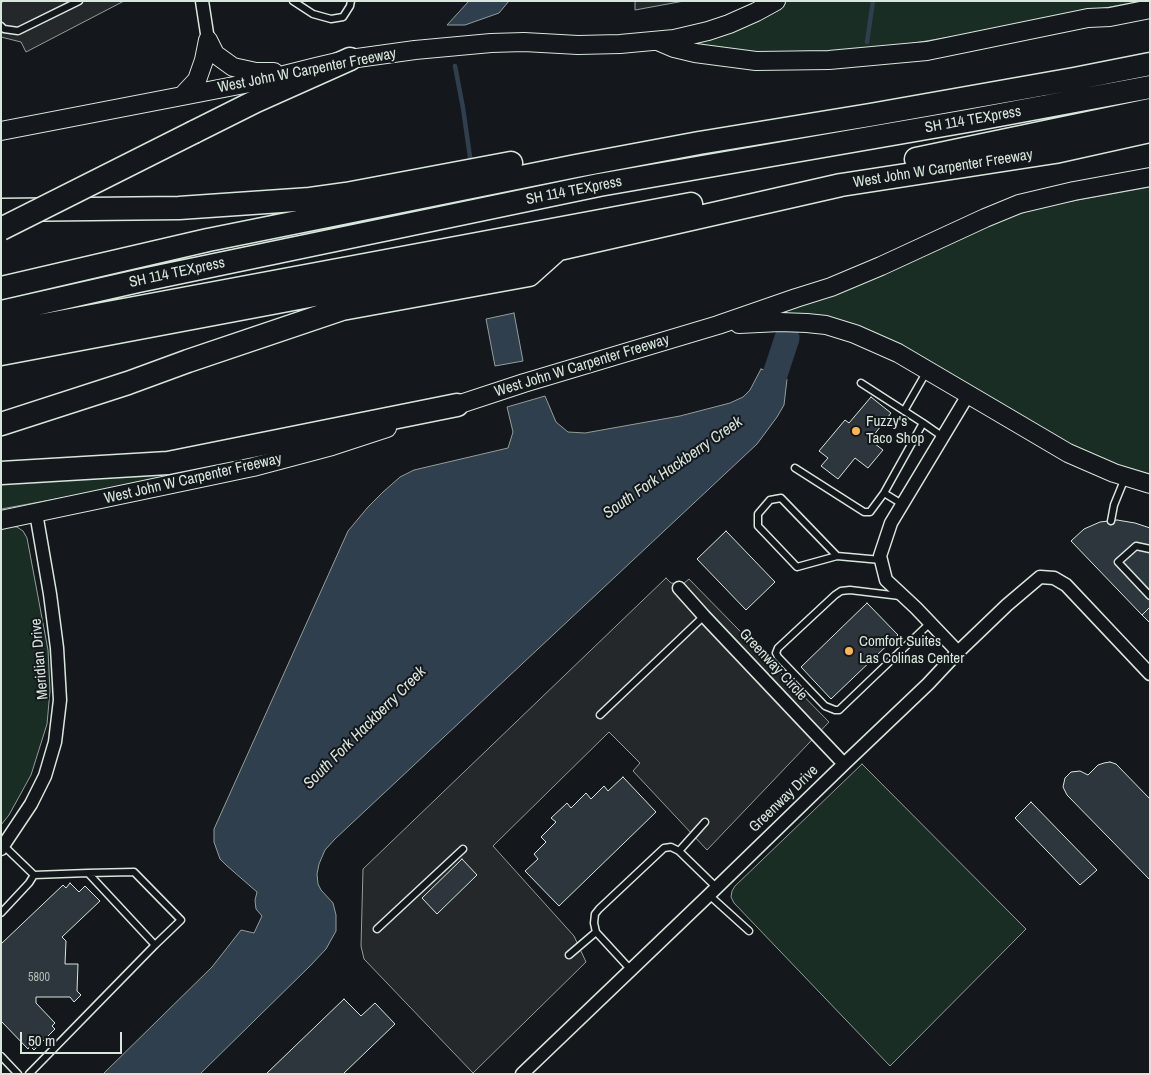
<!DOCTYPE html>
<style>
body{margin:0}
#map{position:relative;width:1151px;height:1075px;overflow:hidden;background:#14181c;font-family:"Archivo Narrow",sans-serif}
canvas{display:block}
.frame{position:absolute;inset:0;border:2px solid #d8e6dc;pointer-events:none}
.scale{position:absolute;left:20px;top:1032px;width:102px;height:22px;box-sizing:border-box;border:2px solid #d8e6dc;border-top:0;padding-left:6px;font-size:15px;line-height:18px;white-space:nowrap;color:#d8e6dc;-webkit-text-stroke:4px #14181c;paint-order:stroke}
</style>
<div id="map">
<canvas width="1151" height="1075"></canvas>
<div class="frame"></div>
<div class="scale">50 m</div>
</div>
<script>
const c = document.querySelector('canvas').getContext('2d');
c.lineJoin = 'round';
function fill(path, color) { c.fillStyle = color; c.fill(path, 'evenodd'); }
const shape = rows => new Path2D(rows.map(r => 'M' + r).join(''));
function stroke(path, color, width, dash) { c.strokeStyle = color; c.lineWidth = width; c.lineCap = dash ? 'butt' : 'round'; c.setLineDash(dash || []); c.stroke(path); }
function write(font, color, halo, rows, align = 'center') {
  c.font = font + ' "Archivo Narrow",sans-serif'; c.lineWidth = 4; c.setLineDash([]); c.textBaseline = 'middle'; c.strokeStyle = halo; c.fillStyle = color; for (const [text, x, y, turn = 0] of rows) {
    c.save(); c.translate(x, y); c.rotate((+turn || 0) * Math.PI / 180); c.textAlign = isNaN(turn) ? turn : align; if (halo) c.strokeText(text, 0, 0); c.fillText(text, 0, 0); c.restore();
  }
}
const green = shape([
 [787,1,1141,1,980,32,890,47,832,51,750,52,688,44,771,13,787,1],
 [1150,187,1150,477,1092,457,878,334,847,323,788,314,785,311,788,308,983,227,1039,207,1150,187],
 [294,449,155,481,1,509,1,484,294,449],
 [8,526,17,527,23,531,27,538,48,650,50,691,47,724,31,775,9,815,1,825,1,527,8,526],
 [862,764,1026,929,890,1066,734,903,731,897,732,891,735,886,862,764]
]);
fill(green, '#1a2d24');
stroke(green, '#939e99', 1);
const parking = shape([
 [4,1,124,1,26,52,21,42,1,37,1,3,4,1],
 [635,1,684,1,635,10,635,1],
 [666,578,671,583,683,584,689,579,829,722,707,850,633,771,640,763,609,732,493,846,574,936,586,962,473,1073,364,959,361,946,363,869,666,578]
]);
fill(parking, '#24282b');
stroke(parking, '#939e99', 1);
const water = shape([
 [469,1,509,1,499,13,465,25,447,25,469,1],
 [514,313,523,361,495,366,486,319,514,313],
 [761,369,787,379,784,405,777,417,757,444,335,839,325,850,319,864,317,874,318,884,321,890,333,903,336,915,336,931,326,949,310,966,200,1074,103,1074,212,967,241,930,254,933,262,916,256,909,255,900,257,892,226,865,220,859,214,842,214,829,348,531,368,507,383,492,400,477,414,470,508,448,513,432,507,407,545,396,556,422,568,432,585,433,680,416,730,403,743,397,750,390,761,369]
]);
fill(water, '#2f3f4d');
stroke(water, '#939e99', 1);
stroke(shape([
 [867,42,873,1],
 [455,66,463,108,470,157]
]), '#2f3f4d', 4.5);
stroke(shape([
 [761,403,768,396,787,338]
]), '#2f3f4d', 25);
const building = shape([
 [871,397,891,413,870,440,883,450,868,468,855,458,838,479,821,466,828,458,819,451,845,420,849,423,871,397],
 [1117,520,1135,523,1150,528,1150,607,1142,615,1071,541,1084,529,1100,522,1117,520],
 [726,531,775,582,746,610,697,559,726,531],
 [867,603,898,635,831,699,801,667,867,603],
 [1150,607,1150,623,1142,615,1150,607],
 [1110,762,1116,764,1150,799,1150,880,1067,795,1063,787,1065,778,1071,772,1080,771,1088,775,1098,765,1104,763,1110,762],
 [623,777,656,812,559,906,525,871,538,859,534,854,546,842,541,837,556,822,551,818,567,803,571,808,586,793,591,799,604,786,608,791,623,777],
 [1031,802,1097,870,1080,885,1015,818,1031,802],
 [462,859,477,875,437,914,422,898,462,859],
 [70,883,79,892,85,886,100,901,62,937,66,941,65,964,78,964,77,991,81,995,74,1002,70,997,36,997,36,1003,55,1023,52,1026,55,1029,34,1050,30,1046,28,1049,1,1021,1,944,63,885,66,888,70,883],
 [344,999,361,1016,375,1003,395,1024,343,1074,266,1074,344,999]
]);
fill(building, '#2c363c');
stroke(building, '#d8e6dc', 1);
const service = shape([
 [293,1,313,14,331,19,343,17,350,6,351,1],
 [1,26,4,29,18,31,79,1],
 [861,383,923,423],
 [904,411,927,371],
 [795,468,864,512,870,512,884,493,902,504],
 [884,493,923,423,943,437],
 [1111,521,1114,505,1125,478],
 [1150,549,1136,546,1118,562,1150,596],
 [837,556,797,567,758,526,758,514,770,500,781,498,837,556,881,560],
 [900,596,850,590,841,591,835,595,778,648,776,653,778,657,825,706,835,710,839,710,930,623],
 [600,715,704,616],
 [4,846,34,875,88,873,155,945,29,1074],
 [679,851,705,822],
 [88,873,134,872,181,920,155,945],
 [709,895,749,931],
 [1,913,29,883,34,875],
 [377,929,463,849],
 [569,955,596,932],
 [630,969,596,932,594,923,595,914,599,909,664,848,671,847,679,851,717,888],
 [1,1056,18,1074]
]);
const minor = shape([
 [202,1,208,40],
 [679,588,704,616,844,764],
 [958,652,916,608,886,580,880,556,891,523,968,395],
 [1,849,31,804,45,776,55,742,60,700,57,648,50,594,36,513],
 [522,1074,709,895,844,764,928,684,958,652,1007,605,1040,577,1054,578,1066,585,1150,674]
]);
const secondary = shape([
 [208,40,215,54,233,67,256,72,274,72],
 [660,42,674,48,695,53,756,61,829,60,927,51,1088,18,1110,17,1150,9],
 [183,95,197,80,204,60,208,40],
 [1,131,260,81,316,67,350,59,415,50,491,43,524,42,578,45,620,44,674,39,708,31,729,24,756,12,776,1],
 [739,324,780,322,807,323,826,325,855,334,898,353,1068,453,1114,473,1150,484],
 [445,409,524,383,718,325,796,298,831,287,881,266,985,218,1019,204,1074,191,1150,177],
 [1,520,253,467,332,446,387,428]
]);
const motorway = shape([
 [194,132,256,101,350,59],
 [916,159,1150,110],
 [1,210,179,208,310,199,346,194,511,163],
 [1,288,208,240,576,166,699,143,870,115,1074,79,1150,64],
 [1,312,138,281,599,185,967,121,1150,87],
 [1,333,691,204],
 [1,354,559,249,841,185,1055,152,1150,131],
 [1,424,128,383,188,361,342,309,529,275,558,249],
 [1,473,168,463,457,405]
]);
stroke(service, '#d8e6dc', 9);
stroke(minor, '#d8e6dc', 15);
stroke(secondary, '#d8e6dc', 20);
stroke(motorway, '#d8e6dc', 25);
stroke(service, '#14181c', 6);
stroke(minor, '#14181c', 12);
stroke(secondary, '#14181c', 18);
stroke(motorway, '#14181c', 22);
const motorwayBridge = shape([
 [1,229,194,132]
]);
stroke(motorwayBridge, '#d8e6dc', 25, []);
stroke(motorwayBridge, '#14181c', 22);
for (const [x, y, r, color] of [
 [856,431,5,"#ffb74d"],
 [849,651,5,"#ffb74d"]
]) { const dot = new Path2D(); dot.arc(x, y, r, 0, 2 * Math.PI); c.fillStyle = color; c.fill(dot); stroke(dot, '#14181c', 2); }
write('12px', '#adbab4', null, [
 ["5800",39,978]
]);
write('15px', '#d8e6dc', '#14181c', [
 ["West John W Carpenter Freeway",307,71,-11],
 ["SH 114 TEXpress",973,120,-10],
 ["West John W Carpenter Freeway",943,169,-9],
 ["SH 114 TEXpress",574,191,-11],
 ["SH 114 TEXpress",177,273,-12],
 ["West John W Carpenter Freeway",582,366,-17],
 ["West John W Carpenter Freeway",193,479,-13],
 ["Meridian Drive",40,659,-95],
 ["Greenway Circle",773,665,47],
 ["Greenway Drive",784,799,-44]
]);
write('15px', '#d8e6dc', '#14181c', [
 ["Fuzzy's",866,422],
 ["Taco Shop",866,439],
 ["Comfort Suites",859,642],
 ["Las Colinas Center",859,659]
], 'left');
write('italic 16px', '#d8e6dc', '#14181c', [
 ["South Fork Hackberry Creek",673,468,-35],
 ["South Fork Hackberry Creek",365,728,-45]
]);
</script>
